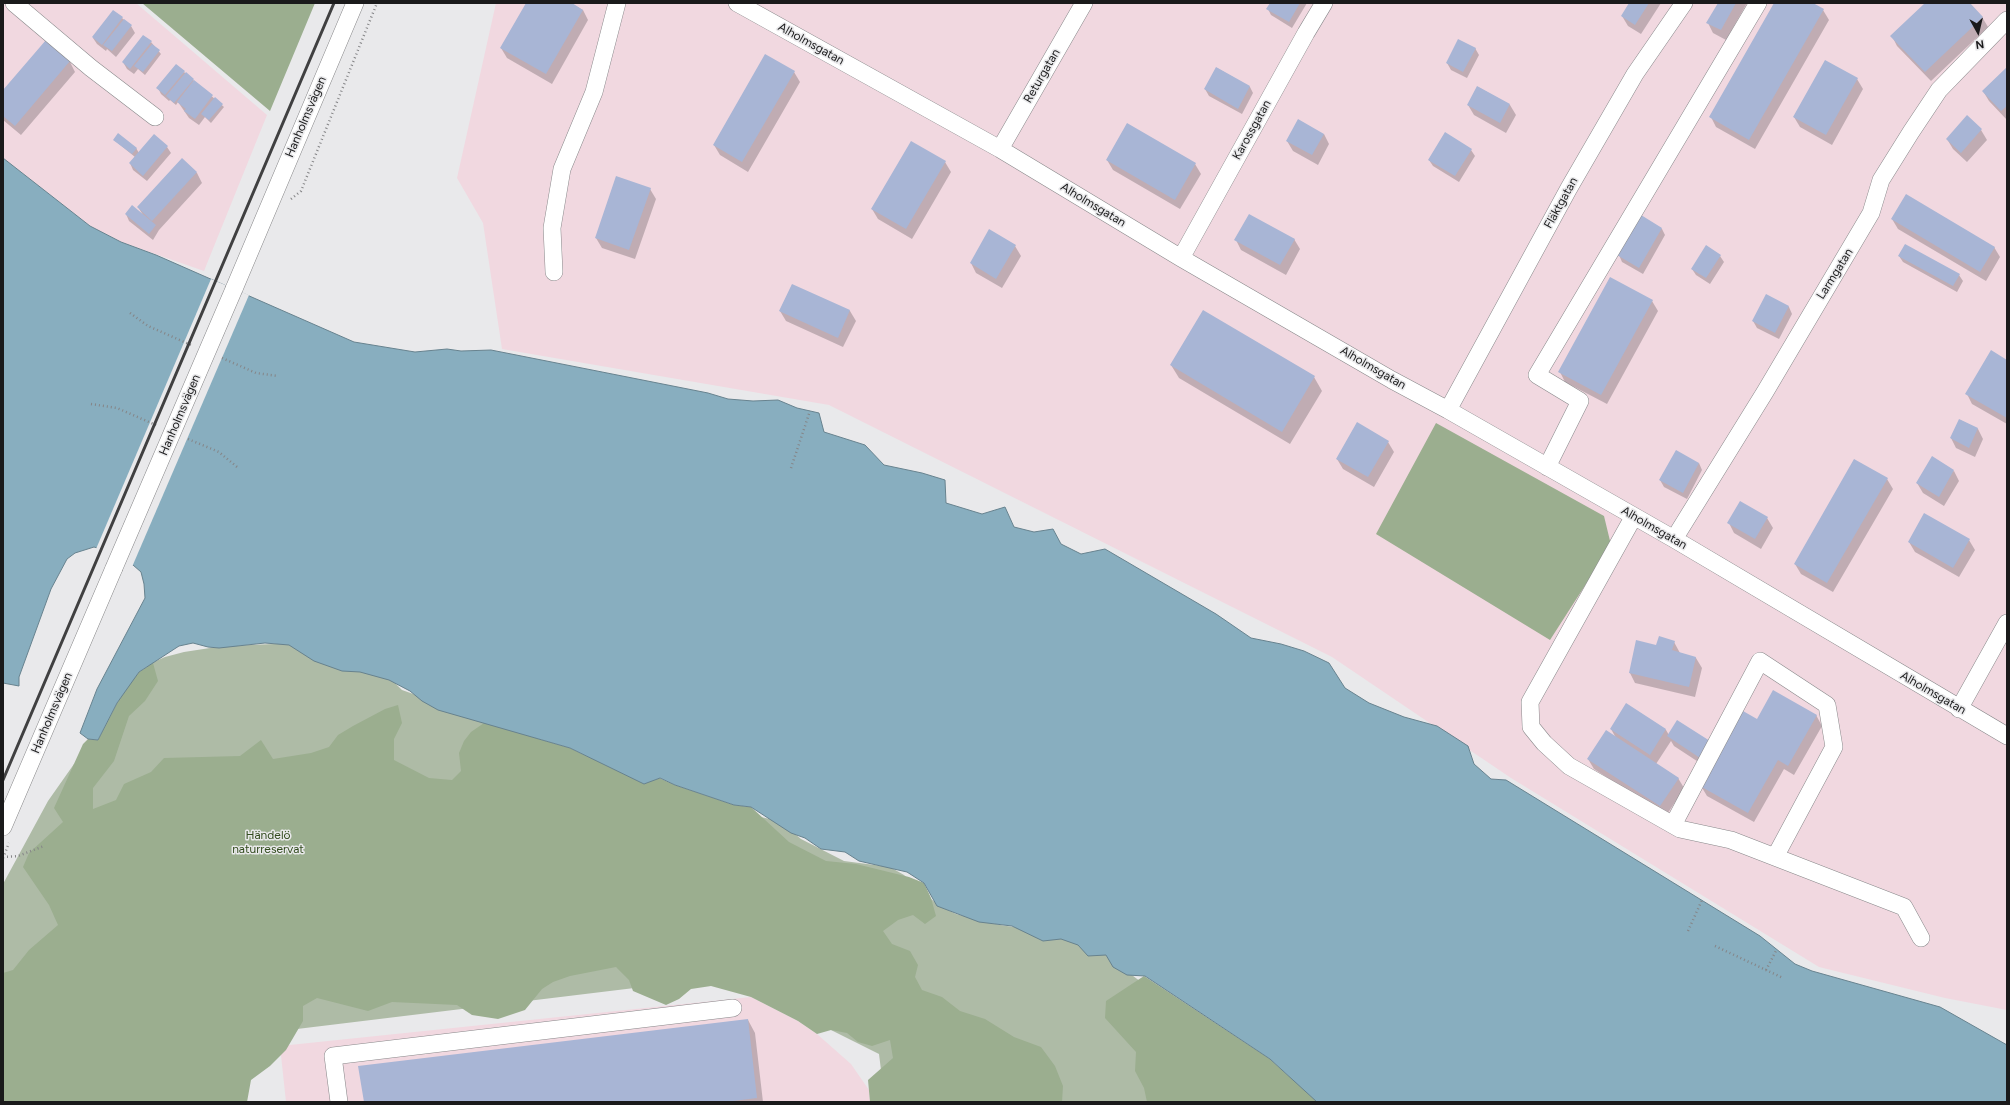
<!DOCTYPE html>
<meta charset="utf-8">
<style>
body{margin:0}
#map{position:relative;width:2010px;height:1105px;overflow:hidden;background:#e9e9eb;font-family:Figtree,sans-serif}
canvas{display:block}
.frame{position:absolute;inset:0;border:4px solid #1a1a1b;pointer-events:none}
.north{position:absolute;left:1958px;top:12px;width:40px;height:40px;-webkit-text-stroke:3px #e9e9eb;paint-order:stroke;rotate:172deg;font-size:11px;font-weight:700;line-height:16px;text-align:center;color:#1a1a1b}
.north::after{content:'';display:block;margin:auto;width:14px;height:18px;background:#1a1a1b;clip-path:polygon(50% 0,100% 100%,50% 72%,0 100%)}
</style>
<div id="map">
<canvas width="2010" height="1105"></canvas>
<div class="frame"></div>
<div class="north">N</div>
</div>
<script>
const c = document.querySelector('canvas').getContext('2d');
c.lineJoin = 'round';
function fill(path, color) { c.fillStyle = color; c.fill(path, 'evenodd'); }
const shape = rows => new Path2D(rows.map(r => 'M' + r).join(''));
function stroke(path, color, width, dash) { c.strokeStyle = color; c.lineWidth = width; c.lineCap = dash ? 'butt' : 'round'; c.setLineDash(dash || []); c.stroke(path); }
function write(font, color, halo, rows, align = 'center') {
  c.font = font + ' Figtree,sans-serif'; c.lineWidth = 3; c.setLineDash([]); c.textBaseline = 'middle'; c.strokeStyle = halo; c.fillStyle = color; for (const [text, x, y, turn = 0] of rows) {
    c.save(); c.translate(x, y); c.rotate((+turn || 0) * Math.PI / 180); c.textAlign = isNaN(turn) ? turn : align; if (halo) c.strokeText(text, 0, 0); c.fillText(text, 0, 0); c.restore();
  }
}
fill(shape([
 [3,3,136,3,267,115,204,271,121,242,90,226,3,158],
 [496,3,2007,3,2007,1010,1945,998,1819,967,1511,778,1332,657,829,405,502,349,483,223,457,178],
 [751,997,798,1021,817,1034,851,1064,869,1090,870,1102,286,1102,280,1046]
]), '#f1d8e0');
fill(shape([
 [274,644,291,644,388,676,402,690,752,815,774,820,788,828,801,839,844,861,890,867,904,875,938,905,956,914,1000,925,1061,934,1090,943,1141,982,1330,1102,885,1102,879,1054,725,977,297,1029,3,1102,3,884,48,801,74,764,80,771,149,664,165,657,184,652,223,646]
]), '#aebba6');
fill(shape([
 [142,3,315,3,270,111],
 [1436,423,1604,516,1611,545,1550,640,1376,534],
 [153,663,158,681,145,701,129,716,114,761,93,788,93,809,116,800,124,784,151,772,164,758,240,756,261,740,273,759,311,753,329,747,338,735,353,726,385,709,398,705,402,723,394,739,394,760,429,778,452,780,461,771,459,753,464,741,471,732,484,723,570,748,644,784,659,778,675,785,734,805,751,807,789,842,826,861,856,864,909,877,924,883,931,898,936,916,925,924,913,915,898,920,883,931,892,944,910,951,918,965,915,977,922,990,942,997,960,1011,985,1019,1014,1037,1041,1047,1055,1066,1063,1086,1062,1102,870,1102,868,1080,893,1058,890,1040,872,1046,858,1042,847,1033,831,1030,817,1034,798,1021,751,997,711,986,691,989,679,999,666,1005,633,991,629,980,616,967,570,976,553,982,542,989,525,1010,498,1019,472,1015,457,1005,392,1002,368,1011,317,998,303,1006,303,1021,286,1050,270,1066,251,1080,247,1102,3,1102,3,973,13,970,29,950,58,925,49,905,23,867,29,853,63,822,54,808,83,744,88,739,98,740,117,703,128,685,139,672],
 [1144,976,1270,1059,1317,1102,1147,1102,1144,1088,1135,1071,1136,1052,1105,1018,1106,1001]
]), '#9bae8f');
const water = shape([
 [3,158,90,226,121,242,156,255,354,342,415,352,447,349,461,351,491,350,708,393,728,399,753,401,778,400,797,408,819,413,824,432,865,445,884,465,922,473,945,480,946,503,982,514,1005,507,1014,527,1034,532,1053,529,1061,544,1081,554,1105,549,1216,614,1251,638,1281,644,1304,651,1329,663,1345,688,1369,703,1404,717,1437,726,1468,746,1474,764,1491,779,1506,780,1760,936,1795,964,1812,971,1940,1007,2007,1045,2007,1102,1317,1102,1270,1059,1145,976,1127,975,1113,967,1106,955,1088,956,1078,945,1061,939,1043,941,1012,926,979,922,937,906,924,883,907,872,859,861,845,852,821,849,805,838,791,833,751,807,734,805,675,785,660,778,644,784,570,748,438,710,422,701,410,691,389,680,360,672,342,671,314,661,289,645,265,643,219,648,208,647,193,643,179,646,139,672,117,703,98,740,88,739,80,733,97,689,145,598,144,584,141,572,133,565,104,550,94,547,75,553,67,559,51,589,19,677,19,686,3,683,3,158]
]);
fill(water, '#88aebf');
stroke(water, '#67828e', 1);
fill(shape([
 [211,279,249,295,132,567,96,549]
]), '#e9e9eb');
fill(shape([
 [527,3,570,3,583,10,588,20,552,84,507,58,501,48],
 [1271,3,1307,3,1292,28,1271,15,1268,9],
 [1630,3,1661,3,1641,34,1628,26,1622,16],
 [1719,3,1747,3,1726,40,1713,33,1708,23],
 [1775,3,1811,3,1823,10,1829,20,1755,149,1716,127,1711,117],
 [1927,3,1969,3,1982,17,1988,27,1931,81,1897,46,1892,36],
 [122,18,131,26,135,33,116,57,107,49,106,51,97,44,93,38],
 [46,42,70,62,75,72,21,135,3,120,3,92],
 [151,42,161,54,145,75,138,69,134,74,127,69,123,62],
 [1475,48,1479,55,1467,78,1451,70,1447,63],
 [1217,68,1250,87,1253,93,1242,114,1209,96,1205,89],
 [2007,69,2007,120,1989,101,1983,91],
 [184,72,224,107,211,123,205,117,199,125,189,118,178,102,176,105,170,100,169,101,161,94,158,88],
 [794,72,800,82,748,172,720,155,714,145],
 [1857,79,1863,89,1832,145,1800,127,1794,117],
 [1478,87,1510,105,1516,115,1506,133,1474,115,1468,105],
 [1967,117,1981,130,1987,140,1967,162,1953,149,1947,139],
 [1324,134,1329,144,1318,165,1293,151,1287,141],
 [154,135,167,147,171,153,147,181,133,170,130,163,135,157,114,140,136,148,139,153],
 [1471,150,1475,156,1459,182,1433,166,1429,160],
 [182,160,197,173,202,183,159,230,153,240,129,221,126,214,143,215,138,207],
 [1107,160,1195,164,1201,174,1180,209,1113,170],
 [945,162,951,172,912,239,878,219,872,209],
 [650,189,656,199,635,259,602,248,596,238],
 [1641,216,1662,229,1665,235,1643,274,1622,262,1619,255],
 [1892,219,1994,247,2000,257,1986,281,1898,229],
 [1294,239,1300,249,1286,275,1241,250,1236,240],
 [1015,246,1021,256,1002,288,976,273,971,263],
 [1720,256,1724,262,1710,284,1696,275,1692,269],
 [1899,256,1959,275,1963,281,1957,292,1903,262],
 [792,285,850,311,856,321,843,347,786,321,780,311],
 [1767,296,1789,307,1792,314,1779,339,1757,328,1753,321],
 [1652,301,1658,311,1607,404,1565,382,1560,372],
 [2007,361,2007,424,1972,404,1967,394],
 [1171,365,1314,377,1322,391,1290,444,1179,378],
 [1960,420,1978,429,1983,439,1975,457,1956,448,1951,438],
 [1388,442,1394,452,1374,487,1343,469,1337,459],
 [1699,463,1702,470,1687,499,1664,487,1660,480],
 [1954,471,1959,481,1944,506,1923,493,1917,483],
 [1887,479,1893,489,1833,592,1801,574,1795,564],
 [1767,518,1773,528,1761,549,1734,533,1729,523],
 [1969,540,1975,550,1959,577,1915,552,1909,542],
 [1674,642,1680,653,1696,658,1702,668,1695,697,1635,683,1630,673,1656,646],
 [1626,705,1666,730,1669,735,1677,722,1706,767,1674,746,1671,741,1656,764,1678,778,1684,788,1666,816,1594,769,1588,759,1616,738,1611,729],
 [1816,715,1822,726,1794,775,1784,769,1754,822,1707,796,1701,786,1757,720],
 [748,1020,755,1033,763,1102,365,1102]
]), '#0003');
fill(shape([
 [526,3,572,3,583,10,546,74,500,48],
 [1270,3,1300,3,1289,22,1266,9],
 [1629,3,1649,3,1635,25,1621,16],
 [1718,3,1736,3,1721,30,1706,23],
 [1774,3,1813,3,1824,9,1749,140,1709,117],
 [1925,3,1970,3,1983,17,1925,72,1890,36],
 [113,10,123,17,102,45,92,37],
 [124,19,132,25,112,51,103,45],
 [143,35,152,41,130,69,122,62],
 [1458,39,1476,48,1463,72,1446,63],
 [46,40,70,61,15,126,3,116,3,90],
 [152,44,160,50,143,72,134,66],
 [765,54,795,71,742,162,713,145],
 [1825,60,1858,78,1826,135,1793,117],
 [176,64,185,71,165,95,156,88],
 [1216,67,1250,86,1238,109,1204,89],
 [2007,67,2007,106,2001,111,1982,91],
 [186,72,194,79,174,103,166,96],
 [194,80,213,95,195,119,184,111,186,109,177,102],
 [1477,86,1510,104,1500,123,1467,105],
 [215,97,223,104,209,120,201,114],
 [1967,115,1982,129,1961,153,1946,139],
 [1298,119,1324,134,1312,155,1286,141],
 [1127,123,1196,163,1175,200,1106,160],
 [1445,132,1472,149,1455,176,1428,160],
 [118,133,137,148,132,154,113,140],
 [154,134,168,146,143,176,129,163],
 [911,141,946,161,906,229,871,209],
 [182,158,197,172,152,221,137,207],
 [616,176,651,188,629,250,595,238],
 [1906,194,1995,247,1980,272,1891,219],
 [132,205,156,225,149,234,125,214],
 [1249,214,1295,239,1280,265,1234,240],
 [1641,215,1662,228,1639,268,1617,255],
 [989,229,1016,245,996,279,970,263],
 [1905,244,1960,274,1953,286,1898,256],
 [1706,245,1721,255,1706,278,1691,269],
 [1610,277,1653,300,1601,395,1558,372],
 [792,284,850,310,838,338,779,311],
 [1766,294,1789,306,1775,333,1752,321],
 [1203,310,1315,376,1282,432,1170,365],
 [1991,350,2007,360,2007,418,1965,394],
 [1959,419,1978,428,1969,448,1950,438],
 [1357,422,1389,441,1368,477,1336,459],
 [1676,450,1699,463,1683,493,1659,480],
 [1932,456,1954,470,1939,497,1916,483],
 [1854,459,1888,478,1827,583,1794,564],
 [1740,501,1768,517,1755,539,1727,523],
 [1924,513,1970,539,1953,568,1908,542],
 [1659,636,1675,641,1672,650,1696,657,1689,687,1629,673,1636,640,1656,645],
 [1773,690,1817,715,1788,766,1778,760,1748,813,1700,786,1743,711,1757,719],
 [1626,703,1666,729,1650,755,1610,729],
 [1677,720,1710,741,1700,758,1667,736],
 [1606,730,1679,778,1660,806,1587,759],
 [748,1019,757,1098,725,1102,364,1102,358,1066]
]), '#a8b5d5');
const minor = shape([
 [14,3,91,68,155,117],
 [737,3,1000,149,1181,258,1392,380,1448,410,1674,539,2007,736],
 [1000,149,1084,3],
 [1181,258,1306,33,1324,3],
 [554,272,552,228,562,169,594,92,617,3],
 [234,289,355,3],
 [1448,410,1569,188,1635,74,1684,3],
 [1547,467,1580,401,1537,375,1758,3],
 [1634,516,1530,702,1531,727,1544,743,1569,766,1680,829,1731,840,1904,907,1921,938],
 [1674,539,1765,392,1871,213,1881,180,1911,132,1939,90,2007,20],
 [1959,709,2007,623],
 [1673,825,1760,661,1827,705,1834,747,1775,857],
 [3,827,114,568],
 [339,1102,333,1056,733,1008]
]);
stroke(minor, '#88888a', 18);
stroke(shape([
 [291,199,301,191,377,3],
 [130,313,148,326,191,345],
 [222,358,256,373,278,376],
 [91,404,117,408,158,426],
 [188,439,219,452,237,467],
 [791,468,810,411],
 [3,857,18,856,44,846],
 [3,858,9,843],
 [1688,931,1702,900],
 [1715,946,1783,978],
 [1766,970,1777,949]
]), '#858587', 2.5, [1, 3]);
stroke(minor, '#fff', 17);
stroke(shape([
 [3,780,334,3]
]), '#404041', 3);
const minorBridge = shape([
 [114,568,234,289]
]);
stroke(minorBridge, '#88888a', 18, []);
stroke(minorBridge, '#fff', 17);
write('12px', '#1a1a1b', '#e9e9eb', [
 ["Alholmsgatan",811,44,29],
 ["Returgatan",1042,76,-60],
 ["Hanholmsvägen",306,117,-67],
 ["Karossgatan",1252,130,-61],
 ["Fläktgatan",1561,203,-61],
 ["Alholmsgatan",1093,205,31],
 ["Larmgatan",1835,274,-58],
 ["Alholmsgatan",1373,368,30],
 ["Hanholmsvägen",180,415,-67],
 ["Alholmsgatan",1654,528,30],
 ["Alholmsgatan",1933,693,30],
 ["Hanholmsvägen",52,713,-67]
]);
write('12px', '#314b1d', '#e9e9eb', [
 ["Händelö",268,835],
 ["naturreservat",268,849]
]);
</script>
